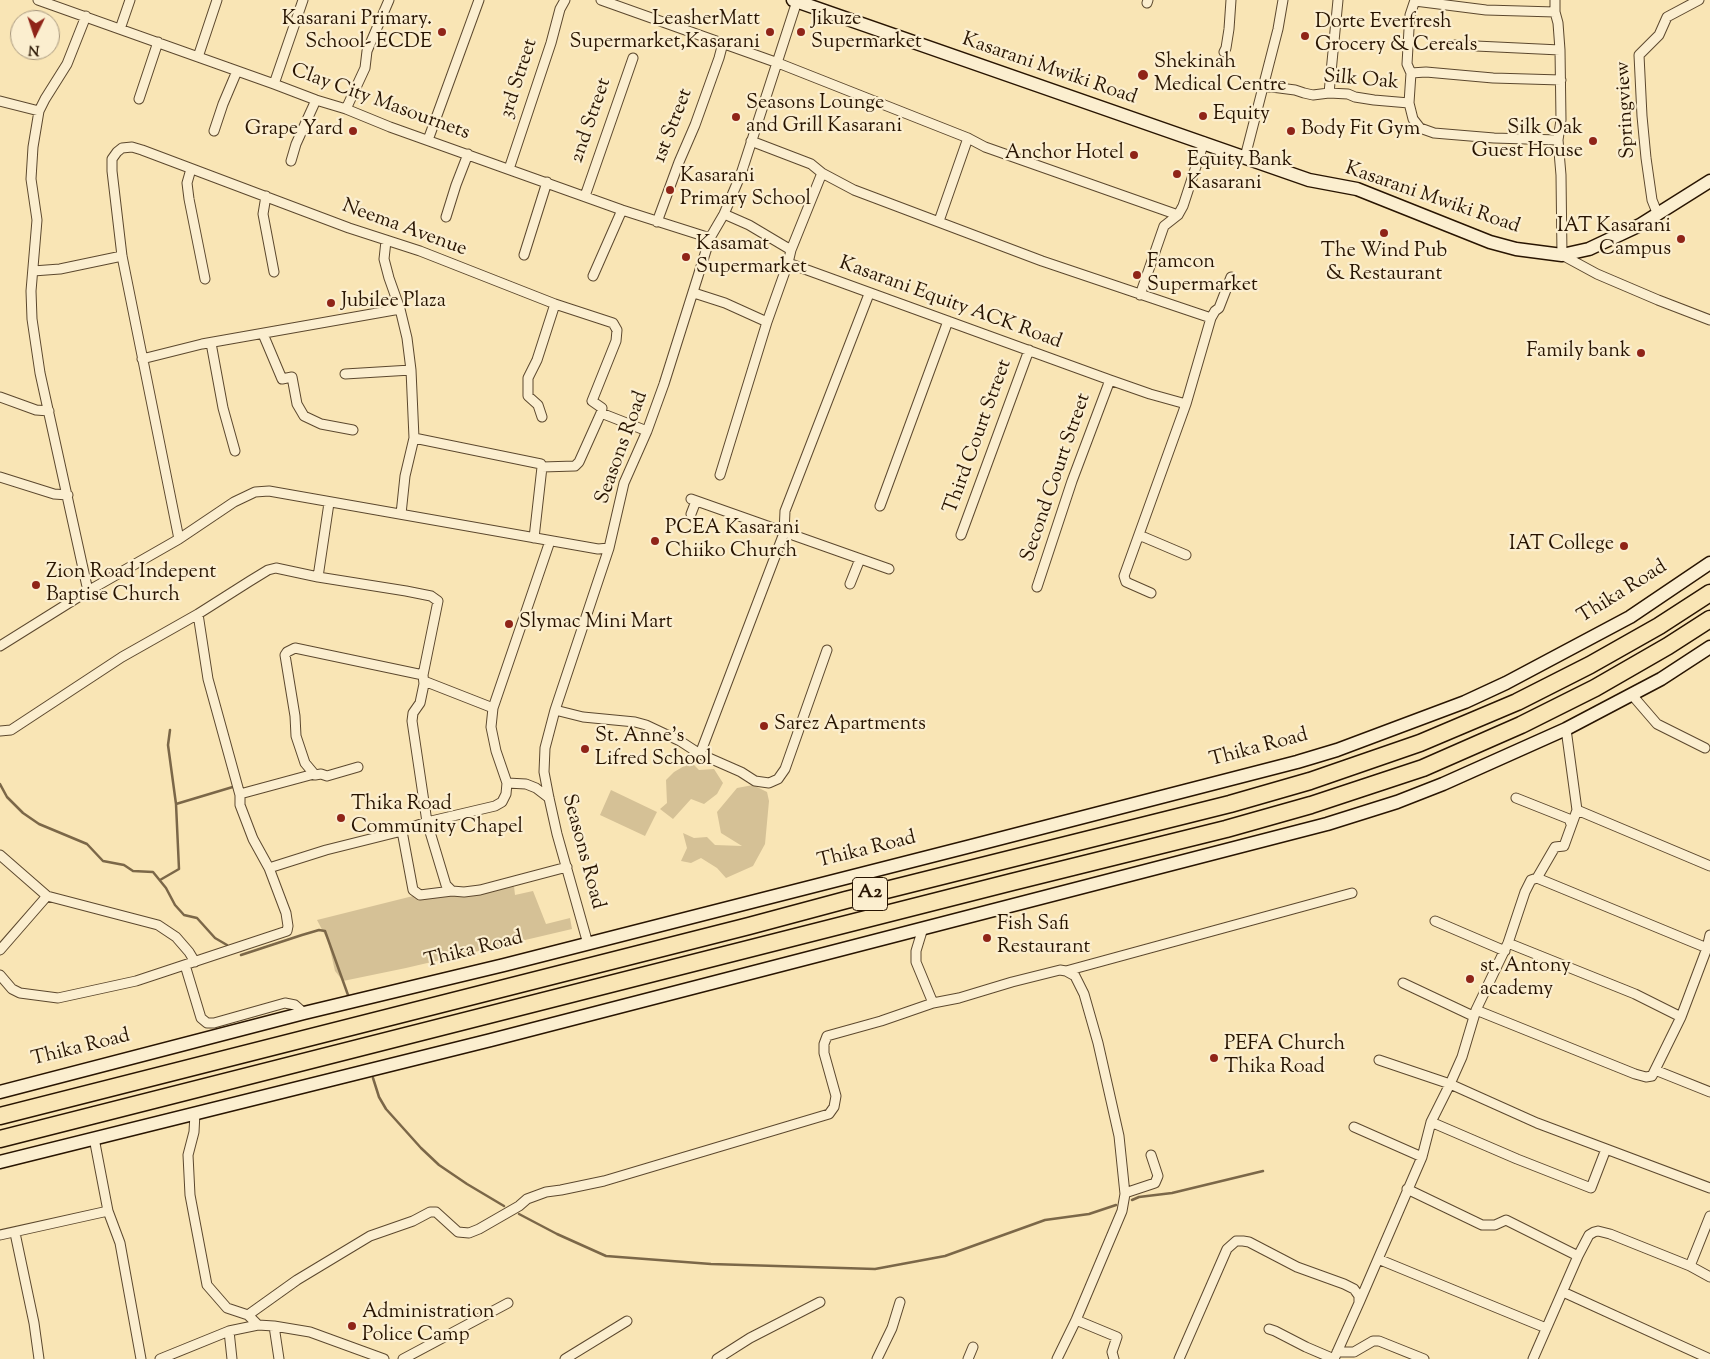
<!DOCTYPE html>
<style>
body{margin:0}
#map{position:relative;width:1710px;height:1359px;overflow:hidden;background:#f9e5b5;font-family:"Sorts Mill Goudy",serif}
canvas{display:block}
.north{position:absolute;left:10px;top:10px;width:50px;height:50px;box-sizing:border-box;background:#fbeecf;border:1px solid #a7977d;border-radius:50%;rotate:184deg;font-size:14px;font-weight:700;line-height:20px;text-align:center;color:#281401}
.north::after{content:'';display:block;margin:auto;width:18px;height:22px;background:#8f2418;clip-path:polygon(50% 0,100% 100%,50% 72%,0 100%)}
</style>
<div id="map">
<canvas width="1710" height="1359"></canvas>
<div class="north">N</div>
</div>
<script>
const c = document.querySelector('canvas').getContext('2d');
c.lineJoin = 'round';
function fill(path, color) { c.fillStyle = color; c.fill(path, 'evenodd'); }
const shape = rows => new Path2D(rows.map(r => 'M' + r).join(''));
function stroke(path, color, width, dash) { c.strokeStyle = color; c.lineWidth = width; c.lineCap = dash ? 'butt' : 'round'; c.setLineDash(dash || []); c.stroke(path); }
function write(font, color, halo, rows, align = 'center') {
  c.font = font + ' "Sorts Mill Goudy",serif'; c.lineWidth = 4.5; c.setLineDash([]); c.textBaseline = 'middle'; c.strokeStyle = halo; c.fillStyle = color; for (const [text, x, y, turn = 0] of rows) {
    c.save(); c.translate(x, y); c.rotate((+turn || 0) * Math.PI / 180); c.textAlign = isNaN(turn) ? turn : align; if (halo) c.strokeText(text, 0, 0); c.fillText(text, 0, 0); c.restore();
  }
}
fill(shape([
 [691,762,699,770,714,769,723,783,717,794,704,804,691,799,673,819,660,809,667,803,666,780,674,772],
 [753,785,767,792,769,801,765,844,753,866,726,878,717,868,701,858,691,863,681,861,687,848,683,833,694,838,707,837,715,845,742,846,721,833,717,812,737,788],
 [611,790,657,812,645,836,600,815],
 [514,886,515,895,533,891,546,924,570,918,572,929,406,968,343,981,335,971,328,941,317,920,437,890,467,897]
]), '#d5c196');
stroke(shape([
 [170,730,168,745,176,804],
 [0,784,7,797,23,813,39,824,87,844,103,861,124,865,133,871,153,872,166,888,175,905,184,915,197,918,215,938,227,945],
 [160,880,179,869,176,804,236,786],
 [241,955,302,935,319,930,325,931,348,995],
 [373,1078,379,1097,386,1109,421,1148,439,1165,467,1184,504,1206],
 [1132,1200,1139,1197,1172,1193,1263,1171],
 [519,1214,557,1234,606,1256,711,1264,875,1269,945,1256,1045,1220,1089,1214,1116,1205]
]), '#7b6748', 2.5);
const street = shape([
 [38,0,274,84,316,100,346,109,390,127,622,210,710,238],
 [601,0,778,63,968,138,985,147,1178,215],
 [1555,0,1555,12,1558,23,1560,50,1561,120,1558,140,1561,175,1562,255,1597,274,1658,300,1710,320],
 [1415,1,1486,10,1555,12],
 [1147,3,1148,0],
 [120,29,130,0],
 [1455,45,1560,50],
 [1224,52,1226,48,1229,29,1231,0],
 [198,57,217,0],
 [1411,73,1426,72,1493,78,1561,80],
 [274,84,303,0],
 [1264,86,1295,90,1304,93,1313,95,1329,93,1348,94,1355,97,1374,100,1409,103,1413,119,1420,128,1434,133,1494,138,1558,140],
 [1329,93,1338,0],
 [139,99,158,42],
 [0,101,39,111,45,99,67,64,86,16],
 [1409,103,1411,73,1407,64,1409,29,1410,15,1415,0],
 [346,109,365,68,367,51,389,0],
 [39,111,33,147,31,179,37,220,31,291,32,319,40,373,88,591],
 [214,131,223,104,237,71],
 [428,140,479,0],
 [751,141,811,164,822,173],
 [1245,157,1278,29,1283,0],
 [291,161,296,144,316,100],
 [191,169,187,183,189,199,205,279],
 [509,169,551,43,560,9,565,0],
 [266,196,263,214,274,272],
 [585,196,633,58],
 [724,214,749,225,791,250,788,263,1110,380,1150,394,1186,404],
 [1658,215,1652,200,1646,158,1642,116,1639,55,1659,35,1667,17,1699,0],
 [446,217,456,185,468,154],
 [939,221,968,138],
 [657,222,679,162,695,125,719,58,723,43],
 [386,241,384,259,389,278,400,309,407,338,411,370,414,438,405,476,401,514],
 [791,250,822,173,854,190,1042,261,1211,318],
 [524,255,547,182],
 [33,271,60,269,122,256],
 [593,276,622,210],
 [694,293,725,303,767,322,720,475],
 [1140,295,1164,226,1178,215,1183,206,1204,142],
 [767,322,788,263],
 [263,334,282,379,292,377,297,404,304,416,321,424,353,430],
 [211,343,223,408,235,451],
 [142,359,202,344,400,309],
 [345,374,411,370],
 [0,397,36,410,49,411],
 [601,413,647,431],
 [542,417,538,405,528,396,528,378,537,360,555,304],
 [414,438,541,464,542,467,575,466,579,462,601,413],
 [0,477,54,494,68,495],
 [691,499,889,569],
 [880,506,948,321],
 [691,514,696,501],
 [961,535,1029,350],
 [1139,535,1186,555],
 [534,538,542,467],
 [179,539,122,256,112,171,112,159,117,152,122,148,132,147,142,150,349,228,420,251,555,304,613,323,617,330,616,341,592,401,602,408,601,413],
 [318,577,329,503],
 [850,584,860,559],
 [1037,587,1072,481,1110,380],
 [1151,593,1126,582,1124,576,1186,404,1211,318,1215,311,1219,308,1231,277],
 [0,646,88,591,179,539,234,502,255,492,269,491,598,549,609,548],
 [423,675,424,684,420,703,413,713,412,721,427,822,446,885,452,891,464,892,480,890,567,867],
 [424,681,493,708],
 [1632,695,1657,724,1705,748],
 [555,710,583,717,635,722,646,725,680,741,700,754,741,772,755,781,769,783,778,779,785,769,827,650],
 [1566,729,1577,810,1710,866],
 [0,731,11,730,122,657,198,614,250,581,268,570,276,568,318,577,406,591,431,596,438,601,423,675,295,648,287,652,285,655,295,716,296,736,305,763,315,775,321,774,327,776,358,767],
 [700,754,784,533,785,511,869,294],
 [507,783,526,784,536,788,549,798],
 [240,794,314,774],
 [1516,798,1569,819,1571,824],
 [402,831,413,890,420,895,452,891],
 [0,855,47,896,158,925,176,937,189,952,195,962],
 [269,868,326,850,394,833,427,822,495,806,502,802,506,794,507,783,496,751,491,727,493,708,550,541],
 [1537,878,1707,948],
 [1435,921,1505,951],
 [923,928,916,951,916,962,933,1003,959,998,1012,982,1060,970,1066,971,1075,976,1084,994,1098,1043,1119,1136,1125,1194,1122,1211,1076,1320,1057,1359],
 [1508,943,1635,994,1681,1017],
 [588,944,557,834,549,798,544,772,545,748,555,710,609,548,624,483,647,431,664,384,710,238,724,214,741,174,797,1],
 [0,950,47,896],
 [185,965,201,1018,207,1023,214,1023,285,1003,295,1005,304,1013],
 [1066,971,1352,893],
 [0,975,12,989,20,993,58,998,136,981,287,931,288,926,286,913,269,868,253,839,240,805,240,795,208,679,198,614],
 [1403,983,1473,1016],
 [1476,1010,1635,1074,1646,1077,1652,1076,1681,1017,1707,948,1710,935],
 [1379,1060,1450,1084,1537,1123,1710,1188],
 [1655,1070,1710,1092],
 [195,1113,194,1132,188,1155,190,1195,207,1285,227,1308,248,1315,258,1325,274,1326,310,1332,384,1359],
 [1431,1122,1517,1159,1591,1188,1606,1149],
 [1354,1127,1422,1157],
 [94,1138,108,1211],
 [1407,1189,1482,1225,1495,1225,1506,1220,1578,1256],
 [1125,1193,1155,1183,1158,1176,1151,1155],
 [15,1233,34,1323,39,1359],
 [0,1235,108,1211,120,1243,141,1359],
 [1378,1259,1546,1328],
 [1690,1266,1710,1216],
 [1563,1292,1710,1359],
 [1359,1303,1422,1157,1431,1122,1450,1084,1462,1057,1476,1010,1508,943,1525,892,1531,880,1537,878,1555,847,1564,846,1577,810],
 [248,1315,297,1280,370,1236,413,1221,430,1212,436,1212,458,1232,469,1233,479,1229,519,1206,527,1199,546,1192,561,1190,604,1181,829,1114,834,1107,836,1096,824,1053,824,1044,827,1036,881,1021,933,1003],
 [1076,1320,1117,1337,1112,1352,1114,1359],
 [274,1326,279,1359],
 [1269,1329,1275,1331,1306,1347,1334,1359],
 [229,1331,232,1359],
 [1337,1352,1354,1352,1373,1341,1379,1341,1424,1359],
 [160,1359,229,1331,258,1325],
 [403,1359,508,1303],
 [565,1359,627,1321],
 [717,1359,750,1338,820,1302],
 [877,1359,892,1328,900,1302],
 [968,1359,973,1347],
 [1179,1359,1227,1249,1236,1241,1243,1241,1249,1242,1297,1267,1344,1284,1354,1289,1359,1296,1359,1303,1334,1359],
 [1533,1359,1578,1256,1589,1235,1594,1232,1598,1231,1610,1234,1690,1266,1710,1277]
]);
const secondary = shape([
 [793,0,1309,180,1357,189,1490,242,1516,249,1562,255,1589,249,1640,225,1710,181],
 [0,1092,304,1013,504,965,971,846,1297,762,1337,750,1465,702,1506,683,1630,617,1710,563],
 [0,1162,491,1040,1327,824,1397,802,1443,784,1566,729,1661,679,1710,647]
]);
const highway = shape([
 [0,1116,749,926,846,900,1230,804,1310,781,1420,743,1517,702,1590,665,1659,626,1710,593],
 [0,1139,1012,882,1226,829,1311,805,1423,768,1521,725,1595,688,1668,646,1710,619]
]);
stroke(street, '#5c482e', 11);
stroke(secondary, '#281401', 15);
stroke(highway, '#281401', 19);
stroke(street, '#fbeecf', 9);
stroke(secondary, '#fbeecf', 12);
stroke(highway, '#f9e5b5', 16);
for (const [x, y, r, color] of [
 [442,32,5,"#8f2418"],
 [770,32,5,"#8f2418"],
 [801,32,5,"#8f2418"],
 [1305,36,5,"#8f2418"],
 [1143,75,6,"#8f2418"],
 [1203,116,5,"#8f2418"],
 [736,117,5,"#8f2418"],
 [353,131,5,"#8f2418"],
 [1291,131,5,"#8f2418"],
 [1593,141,5,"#8f2418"],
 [1134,155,5,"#8f2418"],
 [1177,174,5,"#8f2418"],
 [670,190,5,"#8f2418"],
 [1384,233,5,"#8f2418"],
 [1681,239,5,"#8f2418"],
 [686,257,5,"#8f2418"],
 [1137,275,5,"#8f2418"],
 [331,303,5,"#8f2418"],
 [1641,353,5,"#8f2418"],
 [655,541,5,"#8f2418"],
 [1624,546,5,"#8f2418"],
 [36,585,5,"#8f2418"],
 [509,624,5,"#8f2418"],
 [764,726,5,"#8f2418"],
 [585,749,5,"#8f2418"],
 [341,818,5,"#8f2418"],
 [987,938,5,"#8f2418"],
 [1470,979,5,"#8f2418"],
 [1214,1058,5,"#8f2418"],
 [352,1326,5,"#8f2418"]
]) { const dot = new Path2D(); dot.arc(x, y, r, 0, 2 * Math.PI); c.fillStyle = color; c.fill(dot); stroke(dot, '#fbeecf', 2); }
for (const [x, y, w] of [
 [870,894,35]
]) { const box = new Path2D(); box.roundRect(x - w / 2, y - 16.5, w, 33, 4); c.fillStyle = '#fbeecf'; c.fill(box); stroke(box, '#281401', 1); }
write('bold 19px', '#281401', null, [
 ["A2",870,894]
]);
write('20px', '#281401', '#fbeecf', [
 ["Kasarani Primary.",432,21,"right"],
 ["School- ECDE",432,44,"right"],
 ["LeasherMatt",760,21,"right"],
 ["Supermarket,Kasarani",760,44,"right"],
 ["Jikuze",811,21],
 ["Supermarket",811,44],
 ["Dorte Everfresh",1315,24],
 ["Grocery & Cereals",1315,47],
 ["Shekinah",1154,64],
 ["Medical Centre",1154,87],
 ["Seasons Lounge",746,105],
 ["and Grill Kasarani",746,128],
 ["Equity",1213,116],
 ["Silk Oak",1583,130,"right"],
 ["Guest House",1583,153,"right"],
 ["Grape Yard",343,131,"right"],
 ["Body Fit Gym",1301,131],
 ["Anchor Hotel",1124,155,"right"],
 ["Equity Bank",1187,162],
 ["Kasarani",1187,185],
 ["Kasarani",680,178],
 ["Primary School",680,201],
 ["IAT Kasarani",1671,228,"right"],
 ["Campus",1671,251,"right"],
 ["Kasamat",696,246],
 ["Supermarket",696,269],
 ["The Wind Pub",1384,253,"center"],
 ["& Restaurant",1384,276,"center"],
 ["Famcon",1147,264],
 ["Supermarket",1147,287],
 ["Jubilee Plaza",341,303],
 ["Family bank",1631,353,"right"],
 ["PCEA Kasarani",665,530],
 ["Chiiko Church",665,553],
 ["IAT College",1614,546,"right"],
 ["Zion Road Indepent",46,574],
 ["Baptise Church",46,597],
 ["Slymac Mini Mart",519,624],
 ["Sarez Apartments",774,726],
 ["St. Anne's",595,738],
 ["Lifred School",595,761],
 ["Thika Road",351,806],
 ["Community Chapel",351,829],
 ["Fish Safi",997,926],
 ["Restaurant",997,949],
 ["st. Antony",1480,968],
 ["academy",1480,991],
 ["PEFA Church",1224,1046],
 ["Thika Road",1224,1069],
 ["Administration",362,1314],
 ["Police Camp",362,1337]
], 'left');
write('20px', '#281401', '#fbeecf', [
 ["Kasarani Mwiki Road",1049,70,19],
 ["3rd Street",520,79,-72],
 ["Silk Oak",1361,81,5],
 ["Clay City Masournets",380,103,20],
 ["Springview",1627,110,-93],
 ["2nd Street",592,121,-71],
 ["1st Street",674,126,-69],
 ["Kasarani Mwiki Road",1432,199,19],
 ["Neema Avenue",404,229,20],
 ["Kasarani Equity ACK Road",950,304,20],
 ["Third Court Street",979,437,-70],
 ["Seasons Road",623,448,-70],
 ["Second Court Street",1057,478,-71],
 ["Thika Road",1623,593,-32],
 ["Thika Road",1259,749,-15],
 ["Thika Road",867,851,-14],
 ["Seasons Road",582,852,75],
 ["Thika Road",474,951,-14],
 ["Thika Road",81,1049,-14]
]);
</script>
